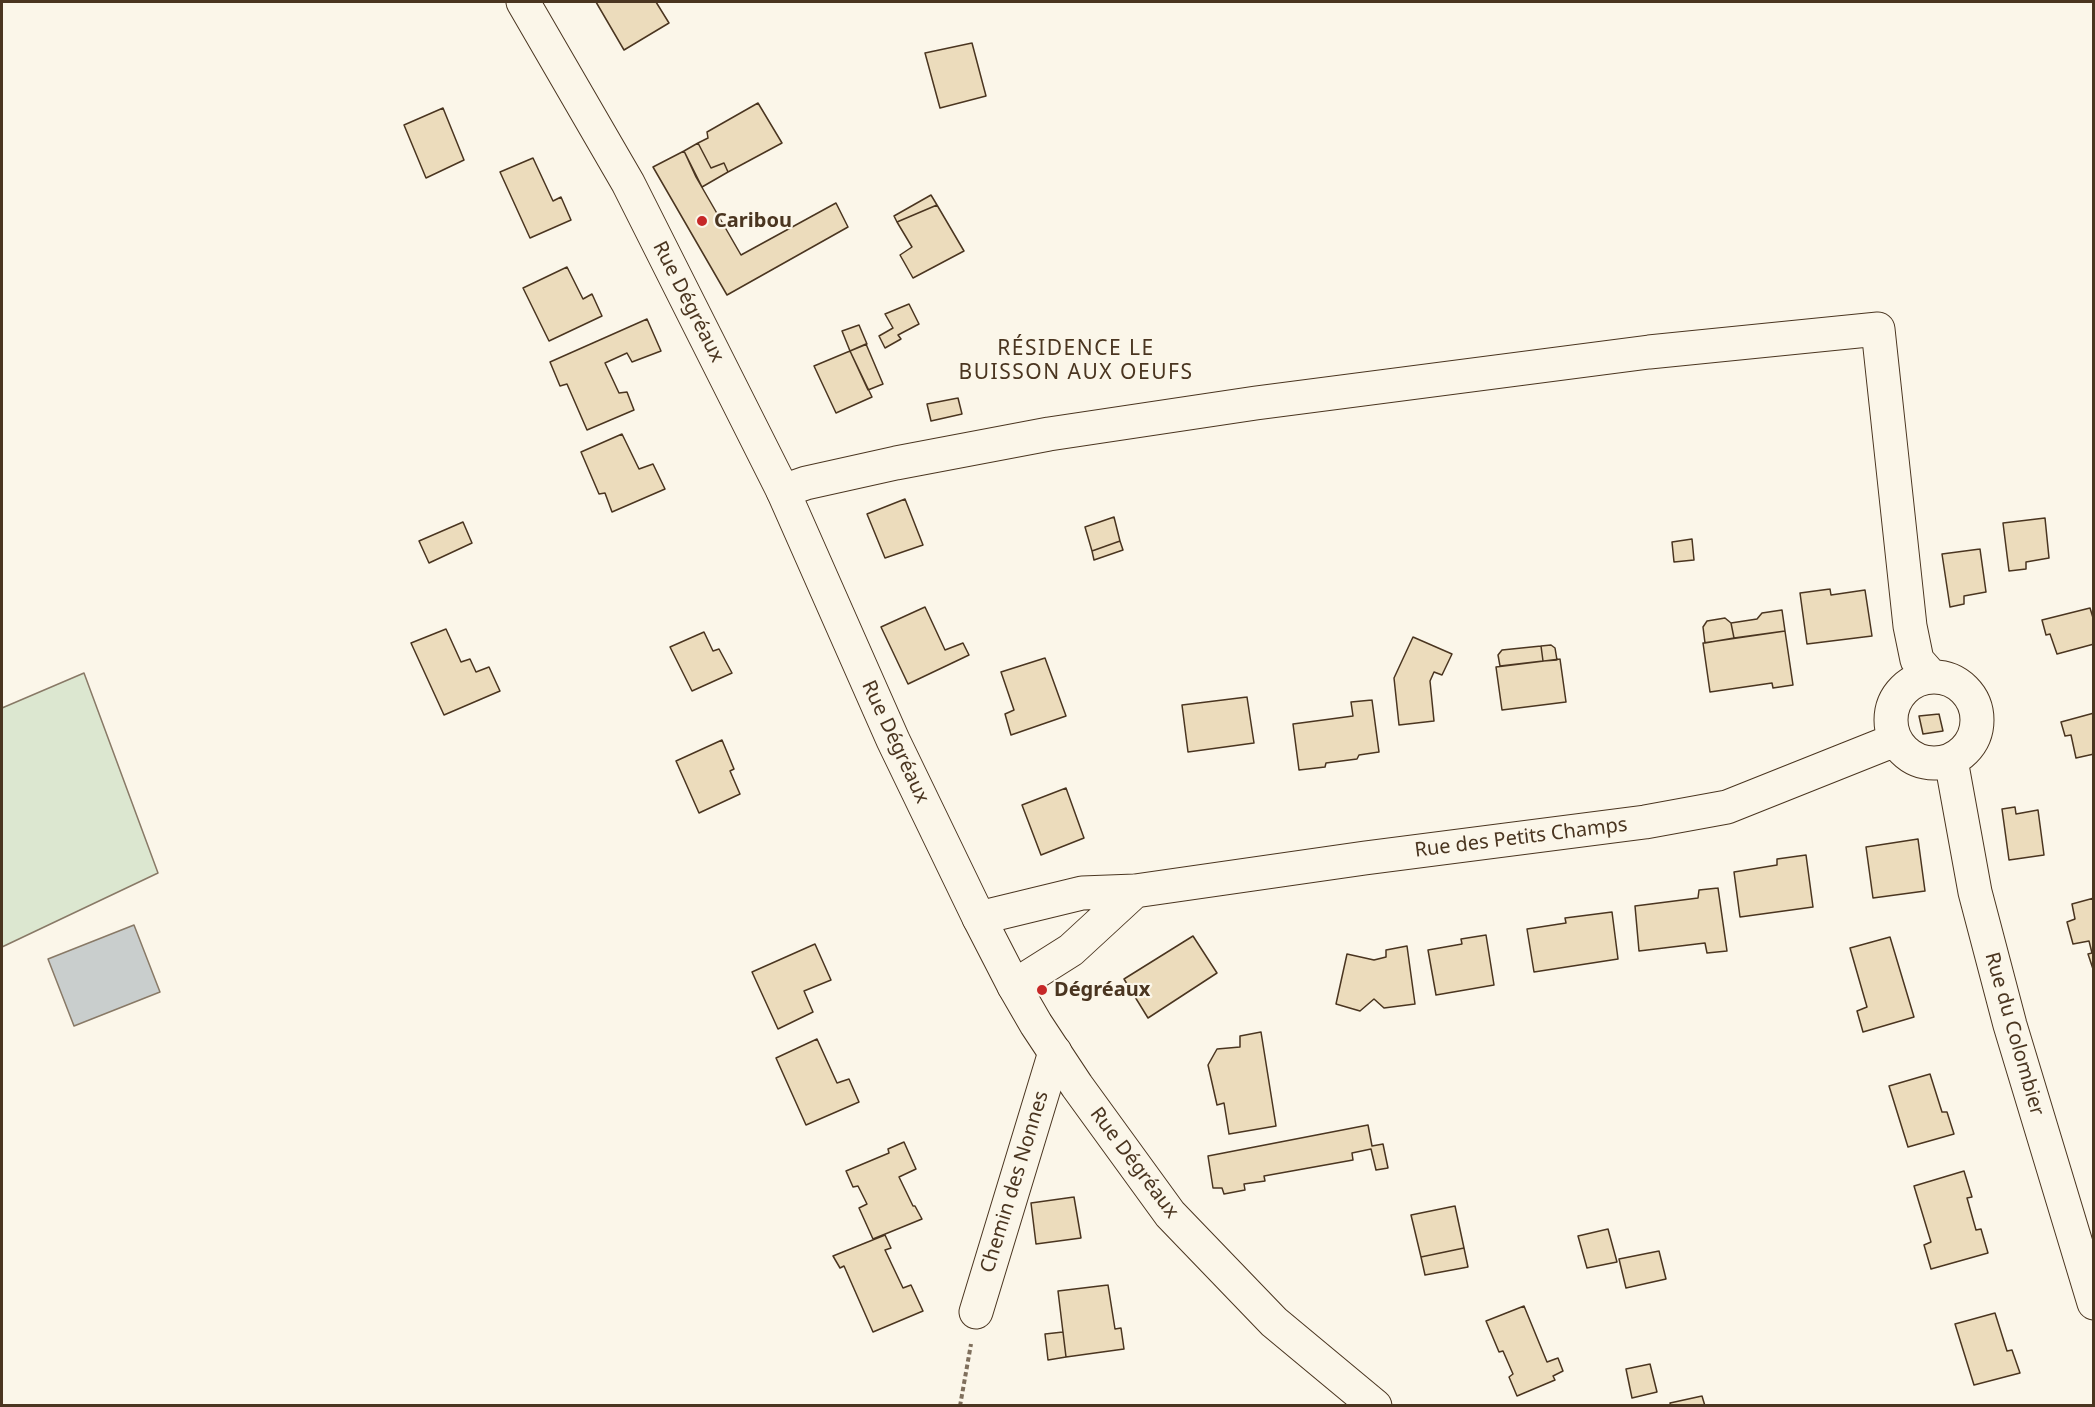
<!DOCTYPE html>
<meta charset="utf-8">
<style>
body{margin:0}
#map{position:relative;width:2095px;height:1407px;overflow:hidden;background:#fbf6e9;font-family:"Noto Sans",sans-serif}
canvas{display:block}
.frame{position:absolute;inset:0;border:3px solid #4a3520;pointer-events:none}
</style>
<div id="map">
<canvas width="2095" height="1407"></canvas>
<div class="frame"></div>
</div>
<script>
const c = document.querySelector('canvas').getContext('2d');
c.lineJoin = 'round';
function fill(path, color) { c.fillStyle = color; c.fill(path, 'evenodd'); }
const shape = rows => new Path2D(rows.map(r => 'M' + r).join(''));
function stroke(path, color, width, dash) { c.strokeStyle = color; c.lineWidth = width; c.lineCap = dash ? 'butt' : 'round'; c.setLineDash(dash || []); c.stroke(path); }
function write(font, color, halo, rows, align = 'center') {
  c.font = font + ' "Noto Sans",sans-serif'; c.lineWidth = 4.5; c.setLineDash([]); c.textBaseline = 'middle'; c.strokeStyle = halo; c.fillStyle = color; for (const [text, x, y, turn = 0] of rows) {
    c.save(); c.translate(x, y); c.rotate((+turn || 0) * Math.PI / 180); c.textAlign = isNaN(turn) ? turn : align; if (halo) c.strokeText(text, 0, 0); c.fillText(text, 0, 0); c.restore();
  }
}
const green = shape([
 [84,673,158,873,2,947,2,708,84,673]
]);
fill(green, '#dce7d0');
stroke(green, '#887966', 1.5);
const water = shape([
 [134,925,160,992,74,1026,48,959,134,925]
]);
fill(water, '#c9cecd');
stroke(water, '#887966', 1.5);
const building = shape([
 [596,2,656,2,669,23,624,50,596,2],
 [972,43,986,96,940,108,925,53,972,43],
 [758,103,782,143,728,172,724,163,711,168,698,143,708,138,707,132,758,103],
 [443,108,464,160,426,178,404,125,443,108],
 [698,143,711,168,724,163,728,172,702,187,684,151,698,143],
 [684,151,696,177,741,255,836,203,848,227,727,295,653,167,684,151],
 [533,158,553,201,561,197,571,220,530,238,500,172,533,158],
 [931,195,937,205,897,222,894,216,931,195],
 [937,205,964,251,913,278,900,255,912,247,897,222,937,205],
 [567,267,583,299,592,294,602,316,549,341,523,288,567,267],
 [909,304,919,324,898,335,901,339,885,348,879,336,893,328,885,314,909,304],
 [647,319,661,351,632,362,627,353,605,363,619,393,627,392,634,410,587,430,567,384,560,386,550,362,647,319],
 [859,325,867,344,850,351,842,331,859,325],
 [866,344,883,384,868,390,850,351,866,344],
 [850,351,872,397,836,413,814,366,850,351],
 [958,398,962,414,931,421,927,404,958,398],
 [622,434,639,469,653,464,665,489,612,512,605,493,599,494,581,452,622,434],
 [905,499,923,545,885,558,867,514,905,499],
 [1114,517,1120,541,1092,551,1085,527,1114,517],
 [2045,518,2049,558,2026,562,2026,569,2009,571,2003,523,2045,518],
 [463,522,472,543,429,563,419,541,463,522],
 [1692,539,1694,560,1674,562,1672,542,1692,539],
 [1120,541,1123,550,1094,560,1092,551,1120,541],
 [1980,549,1986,592,1964,596,1964,604,1950,607,1942,554,1980,549],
 [1830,589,1831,595,1865,590,1872,636,1807,644,1800,593,1830,589],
 [925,607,945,650,963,643,969,655,908,684,881,627,925,607],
 [2090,608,2094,621,2094,644,2057,654,2050,634,2046,635,2042,620,2090,608],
 [1782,610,1785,631,1734,638,1731,623,1757,619,1762,613,1782,610],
 [1725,618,1731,623,1734,638,1705,643,1703,627,1707,621,1725,618],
 [446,629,461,662,470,659,476,672,489,667,500,691,444,715,411,643,446,629],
 [1785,631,1793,685,1773,688,1772,683,1710,692,1703,643,1785,631],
 [704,632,713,651,719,649,732,673,692,691,670,647,704,632],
 [1413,637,1452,654,1442,675,1434,672,1430,681,1434,721,1399,725,1394,678,1413,637],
 [1551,645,1555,648,1557,660,1543,661,1541,646,1551,645],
 [1541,646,1543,661,1500,666,1498,655,1502,650,1541,646],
 [1045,658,1066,716,1011,735,1005,714,1014,710,1001,672,1045,658],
 [1560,659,1566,702,1502,710,1496,667,1560,659],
 [1247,697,1254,743,1188,752,1182,705,1247,697],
 [1372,700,1379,752,1359,755,1357,759,1326,763,1325,767,1299,770,1293,724,1353,716,1351,702,1372,700],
 [2094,713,2094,754,2076,758,2071,735,2065,736,2061,722,2094,713],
 [1939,714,1943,731,1923,734,1919,716,1939,714],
 [722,740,734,769,730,771,740,794,699,813,676,761,722,740],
 [1066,788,1084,838,1041,855,1022,805,1066,788],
 [2015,807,2016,814,2038,810,2044,855,2009,860,2002,809,2015,807],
 [1918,839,1925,891,1873,898,1866,847,1918,839],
 [1806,855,1813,907,1740,917,1734,872,1777,865,1777,859,1806,855],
 [1718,888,1727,951,1707,953,1705,943,1639,951,1635,906,1698,898,1699,890,1718,888],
 [2094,898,2094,972,2088,954,2092,953,2089,941,2073,944,2067,922,2075,919,2072,904,2094,898],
 [1612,912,1618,959,1534,972,1527,929,1566,923,1565,918,1612,912],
 [1486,935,1494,985,1436,995,1428,950,1462,944,1461,939,1486,935],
 [1193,936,1217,973,1148,1018,1124,979,1193,936],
 [1890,937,1914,1017,1863,1032,1857,1011,1867,1007,1850,948,1890,937],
 [815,944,831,980,804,991,813,1012,778,1029,752,972,815,944],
 [1407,946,1415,1004,1384,1008,1374,999,1360,1011,1336,1004,1347,954,1374,960,1386,957,1386,950,1407,946],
 [1261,1032,1276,1126,1229,1134,1224,1103,1217,1105,1208,1065,1217,1049,1240,1047,1240,1036,1261,1032],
 [817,1039,837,1083,849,1079,859,1102,806,1125,776,1058,817,1039],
 [1930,1074,1942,1112,1947,1112,1954,1134,1908,1147,1889,1086,1930,1074],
 [1368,1125,1372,1146,1383,1144,1388,1168,1376,1170,1371,1149,1352,1153,1353,1160,1264,1176,1265,1181,1244,1184,1245,1190,1224,1194,1222,1188,1213,1188,1208,1156,1368,1125],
 [904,1142,916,1169,899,1177,913,1206,915,1206,922,1219,873,1239,859,1208,867,1204,858,1186,853,1187,846,1171,889,1153,888,1149,904,1142],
 [1964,1171,1972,1197,1967,1198,1976,1230,1981,1229,1988,1253,1931,1269,1924,1245,1931,1242,1914,1186,1964,1171],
 [1074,1197,1081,1238,1036,1244,1031,1203,1074,1197],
 [1455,1206,1464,1248,1421,1257,1411,1215,1455,1206],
 [1608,1229,1617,1262,1587,1268,1578,1236,1608,1229],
 [885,1235,891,1248,885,1250,903,1288,911,1285,923,1311,873,1332,844,1266,840,1268,833,1256,885,1235],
 [1464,1248,1468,1267,1425,1275,1421,1257,1464,1248],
 [1659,1251,1666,1279,1626,1288,1619,1259,1659,1251],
 [1108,1285,1115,1329,1121,1328,1124,1349,1066,1357,1058,1291,1108,1285],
 [1524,1306,1547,1362,1558,1358,1563,1371,1553,1376,1555,1380,1517,1396,1509,1377,1513,1374,1503,1351,1499,1352,1486,1321,1524,1306],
 [1995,1313,2007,1351,2012,1350,2020,1373,1974,1385,1955,1324,1995,1313],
 [1063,1332,1066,1357,1048,1360,1045,1334,1063,1332],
 [1650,1364,1657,1392,1632,1398,1626,1369,1650,1364],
 [1702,1396,1705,1406,1671,1406,1670,1403,1702,1396]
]);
fill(building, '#ecdcbc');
stroke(building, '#4a3520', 1.5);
const minor = shape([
 [783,491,806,483,896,463,1049,434,1256,403,1649,352,1878,329,1910,626,1917,660,1932,677],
 '1891 720a43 43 0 1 1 86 0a43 43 0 1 1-86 0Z',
 [1951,760,1975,892,2010,1025,2094,1303],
 [979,918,1082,893,1135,891,1365,858,1645,822,1727,807,1895,740],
 [1014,986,1071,950,1135,891],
 [976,1312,1055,1052]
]);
const major = shape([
 [523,2,628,183,783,491,893,740,979,918,1014,986,1036,1024,1077,1086,1170,1214,1274,1322,1375,1406]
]);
stroke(minor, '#4a3520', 35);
stroke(major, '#4a3520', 35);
stroke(shape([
 [960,1406,971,1344]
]), '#7f6f5c', 4, [4.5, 3]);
stroke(minor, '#fbf6e9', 33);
stroke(major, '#fbf6e9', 33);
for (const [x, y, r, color] of [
 [702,221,6,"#c62828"],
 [1042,990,6,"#c62828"]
]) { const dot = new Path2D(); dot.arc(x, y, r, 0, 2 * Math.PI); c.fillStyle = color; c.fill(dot); stroke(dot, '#fbf6e9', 2); }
write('bold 20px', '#4a3520', '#fbf6e9', [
 ["Caribou",714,221],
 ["Dégréaux",1054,990]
], 'left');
write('20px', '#4a3520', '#fbf6e9', [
 ["Rue Dégréaux",688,302,63],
 ["Rue Dégréaux",895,742,65],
 ["Rue des Petits Champs",1521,838,-7],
 ["Rue du Colombier",2014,1034,74],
 ["Rue Dégréaux",1134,1163,53],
 ["Chemin des Nonnes",1015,1182,-73]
]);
c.letterSpacing = '1.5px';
write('21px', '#4a3520', '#fbf6e9', [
 ["RÉSIDENCE LE",1076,349],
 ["BUISSON AUX OEUFS",1076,373]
]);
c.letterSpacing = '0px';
</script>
